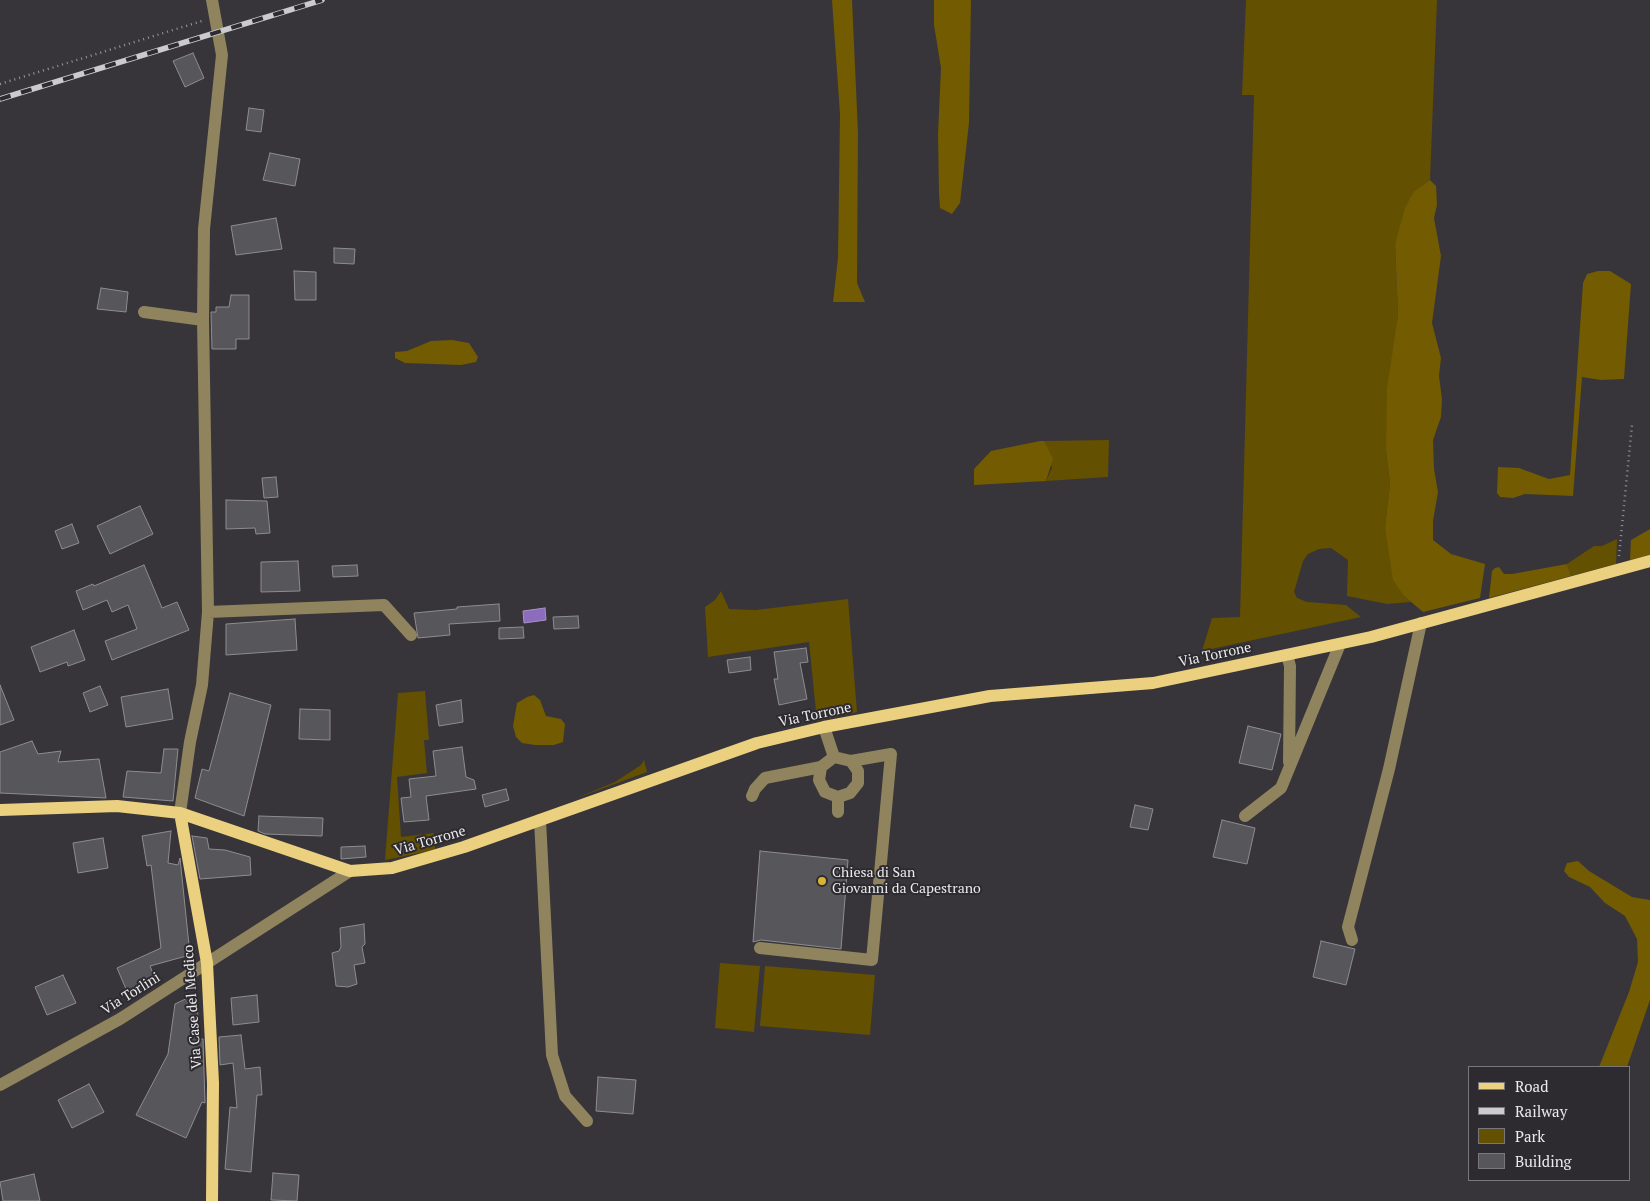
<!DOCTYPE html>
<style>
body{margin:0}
#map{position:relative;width:1650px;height:1201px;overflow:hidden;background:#373539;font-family:"PT Serif",serif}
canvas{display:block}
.legend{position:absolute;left:1468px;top:1066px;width:162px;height:115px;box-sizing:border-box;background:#2d2b2f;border:1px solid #79777b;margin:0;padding:6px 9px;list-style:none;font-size:15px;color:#ebeaec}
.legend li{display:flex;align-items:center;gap:10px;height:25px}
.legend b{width:25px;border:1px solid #79777b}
</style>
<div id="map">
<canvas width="1650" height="1201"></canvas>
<ul class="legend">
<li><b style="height:6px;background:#ebd080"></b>Road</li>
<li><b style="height:6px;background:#cbcacd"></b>Railway</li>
<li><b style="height:14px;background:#645001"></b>Park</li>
<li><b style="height:14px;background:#57565a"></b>Building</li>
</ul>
</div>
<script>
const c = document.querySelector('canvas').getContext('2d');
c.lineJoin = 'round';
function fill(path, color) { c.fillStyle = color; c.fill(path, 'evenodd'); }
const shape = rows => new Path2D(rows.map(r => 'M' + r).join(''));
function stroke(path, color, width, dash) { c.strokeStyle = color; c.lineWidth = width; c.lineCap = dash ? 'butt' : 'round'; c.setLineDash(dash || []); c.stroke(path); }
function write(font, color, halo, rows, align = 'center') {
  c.font = font + ' "PT Serif",serif'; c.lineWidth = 4; c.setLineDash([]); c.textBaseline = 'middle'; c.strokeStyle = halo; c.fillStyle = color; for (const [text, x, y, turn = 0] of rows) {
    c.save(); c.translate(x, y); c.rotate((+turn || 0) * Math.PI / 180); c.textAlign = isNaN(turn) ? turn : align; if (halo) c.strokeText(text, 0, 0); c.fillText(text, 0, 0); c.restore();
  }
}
fill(shape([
 [1246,0,1437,0,1430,180,1414,191,1395,244,1398,315,1386,452,1390,483,1385,527,1404,596,1411,602,1387,604,1347,596,1348,560,1331,548,1319,549,1308,554,1303,561,1294,592,1297,598,1307,602,1346,605,1361,617,1202,651,1212,618,1240,617,1254,95,1242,95],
 [1109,440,1108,477,1046,481,1052,468,1044,441],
 [1617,539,1616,564,1571,576,1567,564,1594,546,1602,546],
 [721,591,729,609,756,610,848,599,857,712,817,721,809,642,708,657,705,607,715,600],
 [425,691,429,740,424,740,427,773,397,777,401,837,434,833,435,850,385,860,398,693],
 [644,760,647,772,574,799,615,782,641,765],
 [720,963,760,966,754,1032,715,1028],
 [765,966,875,975,870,1035,760,1026]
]), '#645001');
fill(shape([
 [832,0,852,0,858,132,857,283,865,302,833,302,838,258,840,114],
 [934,0,971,0,969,123,960,203,952,214,940,208,939,193,938,134,941,68,934,25],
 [1430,180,1436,186,1437,205,1434,218,1441,256,1432,323,1441,358,1439,376,1442,399,1441,417,1433,440,1434,469,1438,492,1433,521,1433,540,1451,554,1485,564,1480,598,1423,612,1404,596,1393,580,1385,527,1390,483,1386,452,1387,389,1398,315,1395,244,1405,208,1414,191],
 [1598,271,1610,271,1631,284,1624,379,1601,380,1582,377,1573,496,1525,494,1513,498,1500,497,1497,493,1498,467,1519,468,1549,479,1570,475,1583,283,1587,274],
 [452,340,469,343,478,357,476,362,461,365,405,363,395,358,395,352,407,351,431,341],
 [1040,441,1044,441,1053,459,1046,481,974,485,974,469,991,451],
 [1650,529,1650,555,1630,560,1631,540],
 [1567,564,1571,576,1489,598,1492,571,1495,568,1499,567,1504,574,1512,574],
 [534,695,540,700,546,716,561,719,565,724,563,742,554,745,535,745,522,743,516,737,513,726,517,703,527,697],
 [1578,861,1589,871,1632,897,1650,900,1650,1000,1627,1067,1599,1067,1629,992,1638,962,1637,939,1625,916,1605,903,1590,887,1569,877,1564,871,1567,863]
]), '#725b01');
const water = shape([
 [545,608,546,620,524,623,523,611,545,608]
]);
fill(water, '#8c6cbc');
stroke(water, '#a892ca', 1);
const building = shape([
 [193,53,204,78,185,87,173,61,193,53],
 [249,108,264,110,261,132,246,130,249,108],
 [270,153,300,159,295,186,263,180,270,153],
 [276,218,282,249,236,255,231,226,276,218],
 [334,248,355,249,354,264,334,263,334,248],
 [294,271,316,272,316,300,295,300,294,271],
 [101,288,128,292,126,312,97,309,101,288],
 [231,295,249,295,249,339,236,339,236,349,212,349,211,312,216,312,216,307,229,307,231,295],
 [276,477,278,497,264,498,262,478,276,477],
 [226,500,267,501,270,533,256,534,255,528,226,529,226,500],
 [140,506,153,534,110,554,97,526,140,506],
 [72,524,79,543,62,549,55,531,72,524],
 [298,561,300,591,261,592,261,562,298,561],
 [144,565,162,608,177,602,189,630,112,660,105,641,137,629,128,605,112,612,107,600,83,610,76,591,93,584,94,586,144,565],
 [357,565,358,576,333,577,332,566,357,565],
 [499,604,500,621,449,624,450,635,418,638,414,613,457,609,457,607,499,604],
 [578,616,579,628,554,629,553,617,578,616],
 [295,619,297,650,226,655,226,624,295,619],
 [523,627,524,638,499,639,499,628,523,627],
 [74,630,85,660,68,666,67,662,40,672,31,647,74,630],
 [806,648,808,662,800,663,807,699,779,705,774,679,778,679,774,652,806,648],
 [750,657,751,670,729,673,727,660,750,657],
 [0,685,14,720,0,725,0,685],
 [100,686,108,705,90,712,83,693,100,686],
 [168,689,173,719,126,727,121,697,168,689],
 [230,693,271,705,244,816,195,798,202,769,209,771,230,693],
 [461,700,463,722,439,726,436,705,461,700],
 [300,709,330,710,330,740,299,739,300,709],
 [1248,726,1281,734,1272,770,1239,763,1248,726],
 [32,741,38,754,61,751,58,762,99,759,106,798,0,793,0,752,32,741],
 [462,747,466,777,474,780,476,789,426,796,429,820,404,822,401,798,411,797,409,779,436,776,433,751,462,747],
 [164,749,178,749,173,801,123,797,127,771,161,773,164,749],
 [506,789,509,800,485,807,482,795,506,789],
 [1135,805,1153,809,1148,830,1130,827,1135,805],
 [259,816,323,818,322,836,265,834,258,831,259,816],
 [1222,820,1255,828,1247,864,1213,857,1222,820],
 [171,831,168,863,178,865,180,858,190,955,150,966,157,983,129,996,117,968,161,948,151,865,147,866,142,836,171,831],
 [192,836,207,838,209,849,225,850,250,857,251,875,200,879,192,836],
 [103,838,108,868,78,873,73,843,103,838],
 [365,846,366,857,341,859,341,847,365,846],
 [760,851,848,860,841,949,761,940,753,942,760,851],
 [364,924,365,944,362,947,365,963,354,965,357,984,348,987,336,986,332,953,339,951,341,947,340,928,364,924],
 [1321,941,1355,949,1346,985,1313,977,1321,941],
 [63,975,76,1003,47,1015,35,987,63,975],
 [196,994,200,1039,203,1039,205,1103,202,1102,186,1138,136,1115,168,1054,175,1004,196,994],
 [257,995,259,1022,233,1025,231,998,257,995],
 [241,1035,245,1069,260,1067,262,1095,257,1095,251,1172,225,1169,230,1107,237,1108,233,1063,220,1065,219,1037,241,1035],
 [598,1077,636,1080,633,1114,596,1111,598,1077],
 [89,1084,104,1112,72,1128,58,1100,89,1084],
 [273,1173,299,1175,297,1201,271,1200,273,1173],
 [34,1174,40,1201,3,1201,0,1182,34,1174]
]);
fill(building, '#57565a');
stroke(building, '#8e8c90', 1);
stroke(shape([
 [0,84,202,21],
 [1619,556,1632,425]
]), '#98979a', 2.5, [1, 4]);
stroke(shape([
 [144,312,203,320],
 [208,612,384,605,411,635],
 [1287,655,1290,666,1289,762],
 [824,727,834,757],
 [821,767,819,780,825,792,838,797,850,793,858,783,858,771,851,761],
 [752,796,755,789,765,778,821,767,834,757,851,761,891,754,872,960,760,948],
 [838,812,838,797],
 [180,813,190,742,202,685,208,612,203,320,204,229,222,55,212,0],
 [1245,816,1281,788,1340,644],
 [540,820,552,1055,565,1096,587,1121],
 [1352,940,1348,927,1389,769,1421,623],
 [0,1085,120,1019,350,871]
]), '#90845e', 12);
stroke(shape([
 [0,810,117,806,180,813,350,871,392,868,464,847,757,743,824,727,990,696,1153,683,1371,637,1650,561],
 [180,813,207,963,213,1083,212,1201]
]), '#ebd080', 12);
const rail = shape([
 [0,99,322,0]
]);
stroke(rail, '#cbcacd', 5.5);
stroke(rail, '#2d2b2f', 4, [11]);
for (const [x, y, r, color] of [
 [822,881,5,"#d8b434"]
]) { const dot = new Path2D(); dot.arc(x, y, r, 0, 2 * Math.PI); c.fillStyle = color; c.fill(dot); stroke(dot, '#2d2b2f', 2); }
write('14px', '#ebeaec', '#2d2b2f', [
 ["Via Torrone",1215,655,-12],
 ["Via Torrone",815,715,-12],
 ["Via Torrone",430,841,-16],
 ["Via Torlini",131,994,-32],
 ["Via Case del Medico",193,1007,-94]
]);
write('14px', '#ebeaec', '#2d2b2f', [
 ["Chiesa di San",832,873],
 ["Giovanni da Capestrano",832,889]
], 'left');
</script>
